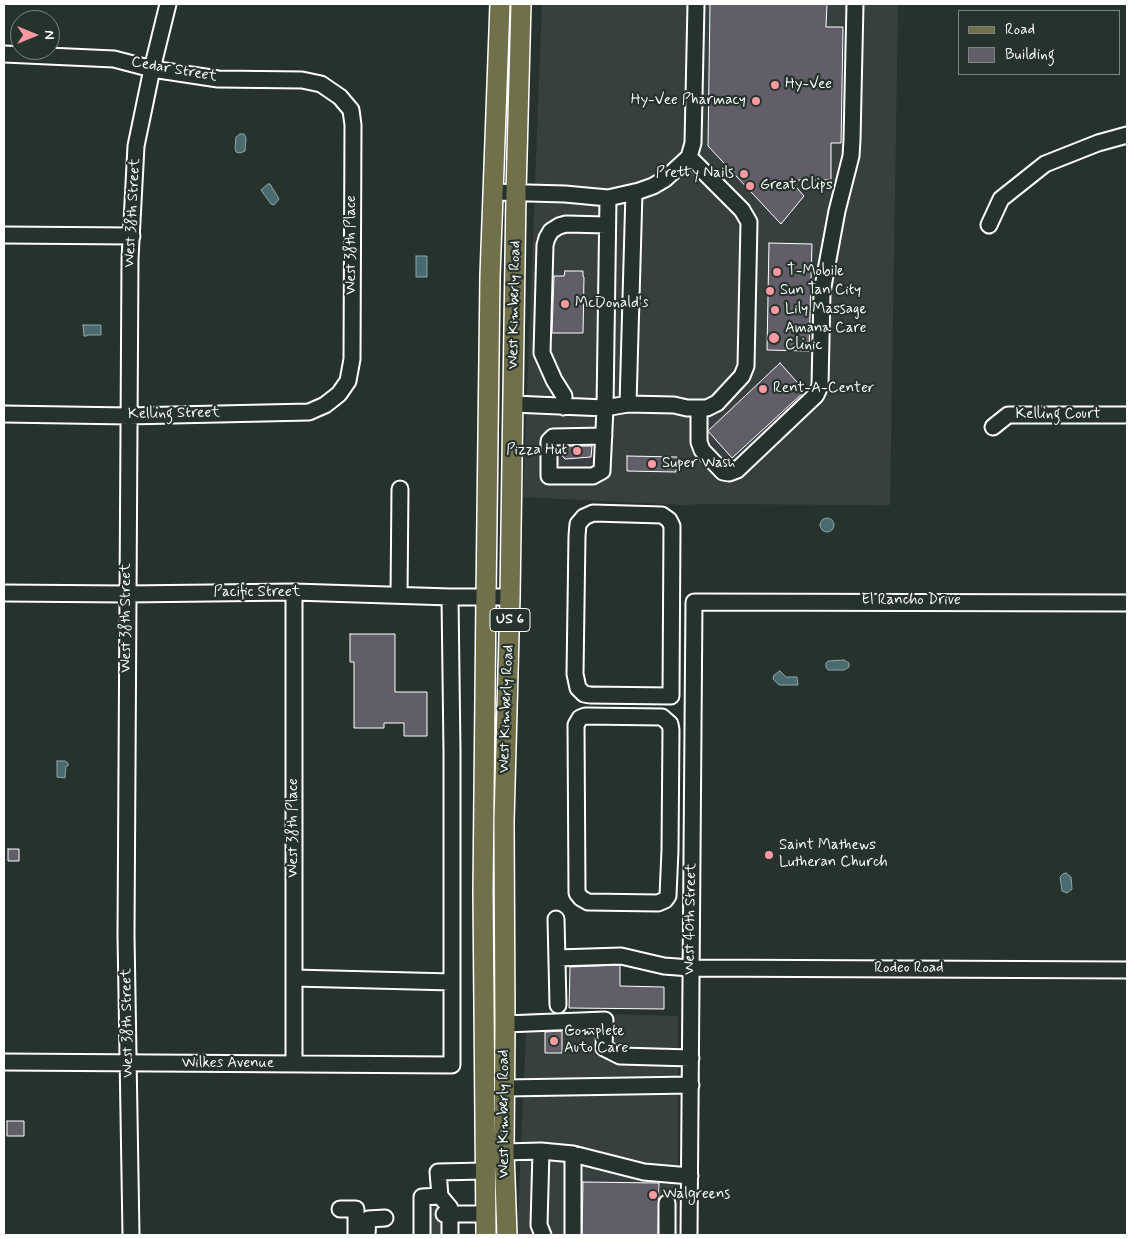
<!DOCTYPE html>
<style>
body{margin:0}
#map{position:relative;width:1131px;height:1239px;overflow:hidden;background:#26332d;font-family:Mynerve,sans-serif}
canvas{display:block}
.frame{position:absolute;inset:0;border:5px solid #fff;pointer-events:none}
.legend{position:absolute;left:958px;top:10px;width:162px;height:65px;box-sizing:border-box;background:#26332d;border:1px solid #7d8581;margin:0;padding:6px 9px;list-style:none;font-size:15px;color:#fff}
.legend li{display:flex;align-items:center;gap:10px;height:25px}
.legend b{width:25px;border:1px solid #7d8581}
.north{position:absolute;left:10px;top:10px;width:50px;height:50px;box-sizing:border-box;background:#26332d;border:1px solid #7d8581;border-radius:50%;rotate:90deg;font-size:14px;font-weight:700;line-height:20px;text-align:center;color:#fff}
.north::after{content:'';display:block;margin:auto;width:18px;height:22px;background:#ff9aa2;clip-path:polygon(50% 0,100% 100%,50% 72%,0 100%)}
</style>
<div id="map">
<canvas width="1131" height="1239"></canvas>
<div class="frame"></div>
<ul class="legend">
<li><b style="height:6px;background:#70704a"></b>Road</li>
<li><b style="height:14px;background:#625e68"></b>Building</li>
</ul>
<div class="north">N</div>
</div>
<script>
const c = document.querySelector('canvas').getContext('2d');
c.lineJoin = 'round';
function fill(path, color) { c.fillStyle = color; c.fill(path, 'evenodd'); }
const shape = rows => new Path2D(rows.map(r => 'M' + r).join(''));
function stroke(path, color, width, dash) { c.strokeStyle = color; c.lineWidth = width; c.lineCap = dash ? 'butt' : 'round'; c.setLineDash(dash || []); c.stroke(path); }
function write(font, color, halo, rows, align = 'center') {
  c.font = font + ' Mynerve,sans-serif'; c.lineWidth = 4.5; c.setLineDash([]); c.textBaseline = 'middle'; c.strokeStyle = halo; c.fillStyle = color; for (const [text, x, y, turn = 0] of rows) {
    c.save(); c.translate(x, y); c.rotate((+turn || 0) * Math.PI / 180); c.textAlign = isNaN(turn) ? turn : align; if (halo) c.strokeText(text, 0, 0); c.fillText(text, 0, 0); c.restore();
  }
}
fill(shape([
 [542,4,898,4,890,505,703,504,683,505,523,497],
 [527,1012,678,1016,678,1235,517,1235]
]), '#38403f');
const water = shape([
 [240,134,244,134,246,138,245,151,240,153,236,152,235,148,236,137,240,134],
 [268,184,270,184,279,199,274,205,271,204,261,190,268,184],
 [416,256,427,256,427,277,416,277,416,256],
 [83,325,101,325,101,335,87,335,87,336,84,336,83,325],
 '820 525a7 7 0 1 1 14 0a7 7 0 1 1-14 0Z',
 [844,660,849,663,849,667,844,670,828,670,826,667,826,663,828,661,844,660],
 [780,671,786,677,797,677,798,685,779,685,773,679,774,675,780,671],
 [57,761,65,761,68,763,68,766,66,766,65,778,57,777,57,761],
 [1066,873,1071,877,1072,889,1067,893,1062,891,1060,877,1063,874,1066,873]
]);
fill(water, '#496a6f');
stroke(water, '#92a6a9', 1);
const building = shape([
 [710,4,827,4,826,27,843,27,841,143,831,143,831,180,790,180,804,196,781,224,708,146,710,4],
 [769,243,812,244,809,351,767,350,769,243],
 [565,271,583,271,583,276,584,277,583,333,552,333,554,276,564,276,565,271],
 [780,363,805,391,732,458,708,431,780,363],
 [561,446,592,446,591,457,565,459,558,451,558,448,561,446],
 [627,456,677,457,676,472,627,471,627,456],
 [350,634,395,634,395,692,427,692,427,736,404,736,404,723,384,723,384,728,354,728,354,662,350,662,350,634],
 [8,849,19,849,19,861,8,861,8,849],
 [620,965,620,986,664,987,664,1009,569,1008,570,967,620,965],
 [562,1031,562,1053,545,1053,545,1032,562,1031],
 [7,1121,24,1121,24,1136,7,1136,7,1121],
 [583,1182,659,1183,658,1235,582,1235,583,1182]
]);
fill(building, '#625e68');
stroke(building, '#fff', 1);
stroke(shape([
 [667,1186,667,1203],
 [431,1214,444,1214],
 [431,1228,444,1228]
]), '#3c4742', 15, [15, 8]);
const minor = shape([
 [4,54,114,59,152,69,218,79,302,80,321,84,340,97,351,110,353,125,352,359,348,381,339,394,325,405,309,412,128,416,4,414],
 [493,192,565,194,608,198,639,191,653,186,665,179,689,157],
 [989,225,1001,199,1045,164,1098,143,1127,135],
 [4,235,132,236],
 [513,404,605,408,628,404,674,405,687,408,707,408,717,403,742,376,746,366,749,222,742,210,689,157,693,143,696,4],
 [628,404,634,192],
 [563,407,564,396,554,380,542,353,545,245,547,238,551,231,559,226,566,224,607,225],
 [699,408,699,442,702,450,723,472,729,473,737,470,816,395,820,386,822,292,837,211,851,156,852,140,855,4],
 [993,427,1008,415,1127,415],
 [604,436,553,437,549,441,549,476,593,476,602,471,605,408,608,198],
 [593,513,662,515,669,520,672,526,671,696,590,695,584,694,578,688,575,674,577,536,578,524,584,517,593,513],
 [4,593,127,594,294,592,450,597,510,597],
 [399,595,400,489],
 [585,716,662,717,670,724,671,730,670,850,668,896,665,900,658,903,588,902,581,898,577,893,576,725,580,718,585,716],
 [556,919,558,1005],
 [557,958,621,956,664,966,690,968,1127,970],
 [294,978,452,982],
 [505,1024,605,1020,604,1048,620,1056,691,1058],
 [4,1062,452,1065,452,752,450,597],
 [294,1064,294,592],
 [505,1088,691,1085],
 [541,1151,539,1225,543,1235],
 [504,1152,541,1151,573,1154,644,1172,690,1176],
 [573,1154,573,1235],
 [440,1196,450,1208,450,1235],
 [667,1203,667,1235],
 [340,1209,356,1209,356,1235],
 [444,1214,485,1214],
 [131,1235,126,935,130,259,136,146,152,69,168,4],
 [367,1235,368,1219,385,1218],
 [422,1235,422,1197,440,1196,438,1172,484,1171],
 [689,1235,694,602,1127,603]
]);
const major = shape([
 [486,1235,483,892,486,597,490,276,500,4],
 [507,1235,504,1152,505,1024,504,822,510,597,516,193,521,4]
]);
stroke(minor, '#fff', 19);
stroke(major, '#fff', 22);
stroke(minor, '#26332d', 15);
stroke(major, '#70704a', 19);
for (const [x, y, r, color] of [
 [775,85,5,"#ff9aa2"],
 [756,101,5,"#ff9aa2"],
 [744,174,5,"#ff9aa2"],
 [750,186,5,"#ff9aa2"],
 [777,272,5,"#ff9aa2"],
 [770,291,5,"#ff9aa2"],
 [565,304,5,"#ff9aa2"],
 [775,310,5,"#ff9aa2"],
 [774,338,6,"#ff9aa2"],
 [763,389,5,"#ff9aa2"],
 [577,451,5,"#ff9aa2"],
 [652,464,5,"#ff9aa2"],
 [769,855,5,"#ff9aa2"],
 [554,1041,5,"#ff9aa2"],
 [653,1195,5,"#ff9aa2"]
]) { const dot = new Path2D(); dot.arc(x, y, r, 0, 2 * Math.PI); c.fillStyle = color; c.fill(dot); stroke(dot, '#26332d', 2); }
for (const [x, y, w] of [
 [510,620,40]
]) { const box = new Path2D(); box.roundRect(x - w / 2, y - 11.5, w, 23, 4); c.fillStyle = '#26332d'; c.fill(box); stroke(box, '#fff', 1); }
write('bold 14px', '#fff', null, [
 ["US 6",510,620]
]);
write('15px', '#fff', '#26332d', [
 ["Cedar Street",174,70,10],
 ["West 38th Street",133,213,-87],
 ["West 38th Place",352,245,-90],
 ["West Kimberly Road",515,305,-89],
 ["Kelling Street",174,414,-1],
 ["Kelling Court",1058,415],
 ["Pacific Street",257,593],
 ["El Rancho Drive",911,601],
 ["West 38th Street",127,618,-90],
 ["West Kimberly Road",507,709,-88],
 ["West 38th Place",294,828,-90],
 ["West 40th Street",691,919,-89],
 ["Rodeo Road",909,969],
 ["West 38th Street",128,1023,-91],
 ["Wilkes Avenue",228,1064],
 ["West Kimberly Road",505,1114,-90]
]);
write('15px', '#fff', '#26332d', [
 ["Hy-Vee",785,85],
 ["Hy-Vee Pharmacy",746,101,"right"],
 ["Pretty Nails",734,174,"right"],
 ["Great Clips",760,186],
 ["T-Mobile",787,272],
 ["Sun Tan City",780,291],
 ["McDonald's",575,304],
 ["Lily Massage",785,310],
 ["Amana Care",785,329],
 ["Clinic",785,346],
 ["Rent-A-Center",773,389],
 ["Pizza Hut",567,451,"right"],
 ["Super Wash",662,464],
 ["Saint Mathews",779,846],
 ["Lutheran Church",779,863],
 ["Complete",564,1032],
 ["Auto Care",564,1049],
 ["Walgreens",663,1195]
], 'left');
</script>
